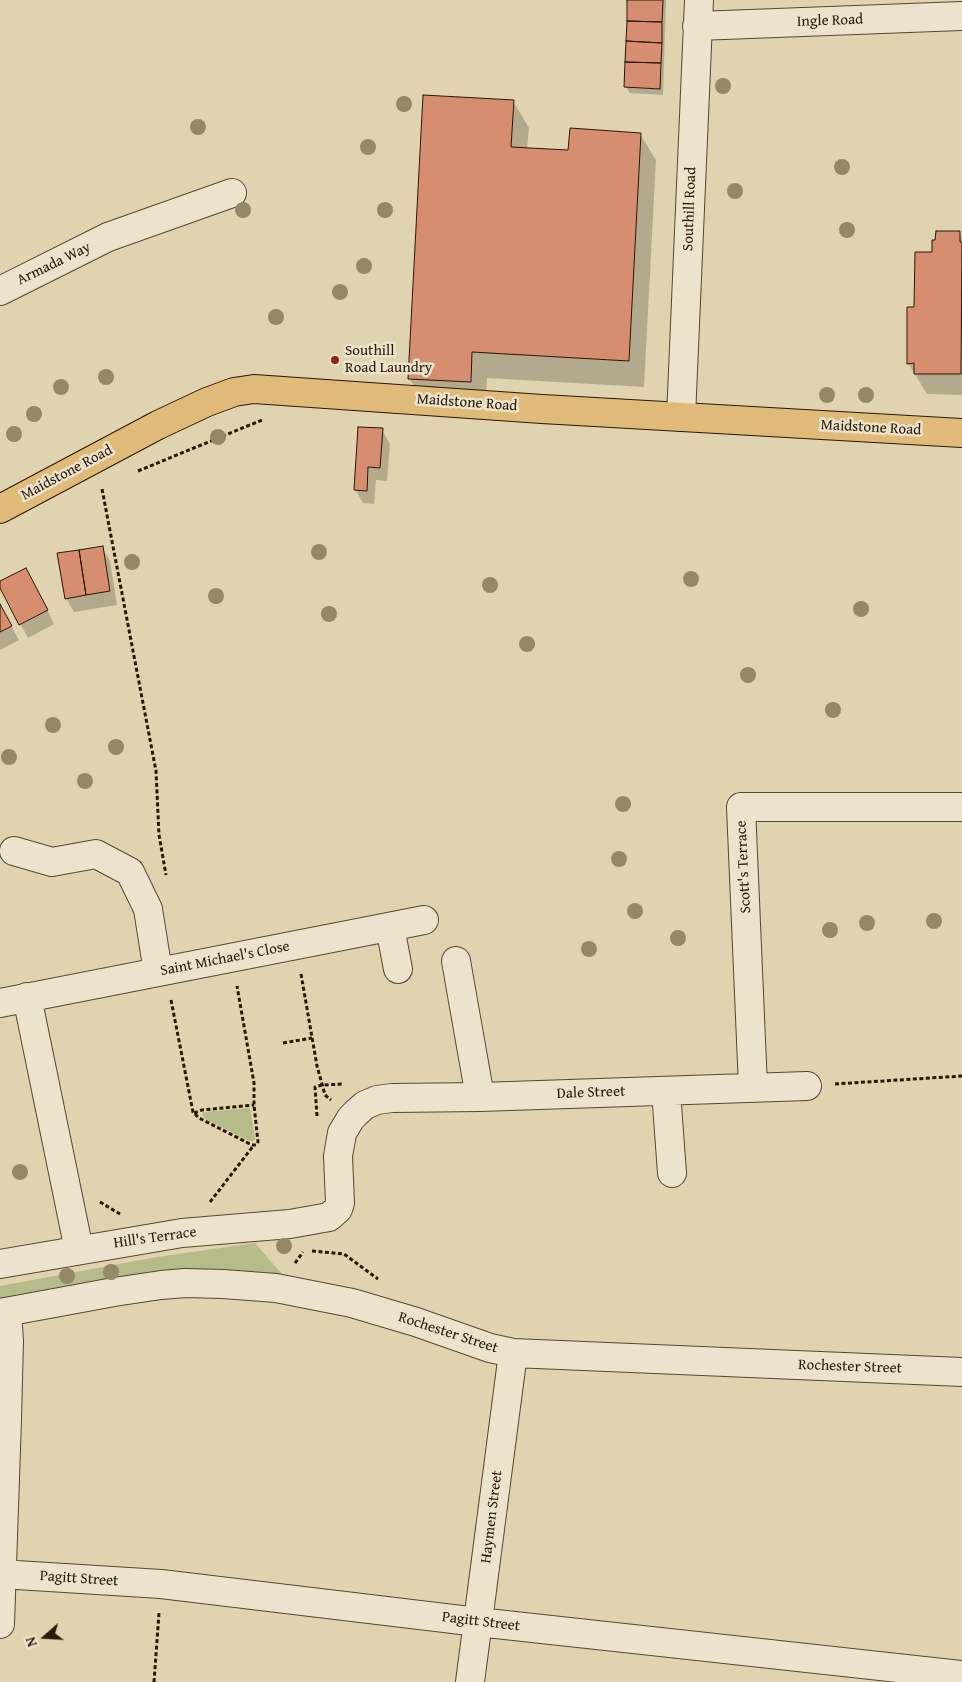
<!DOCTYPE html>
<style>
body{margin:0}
#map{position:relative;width:962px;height:1682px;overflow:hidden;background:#e0d4b0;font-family:"Gentium Book Plus",serif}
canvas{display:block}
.north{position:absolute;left:20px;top:1612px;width:50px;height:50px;-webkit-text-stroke:4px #ebe3cc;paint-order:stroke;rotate:251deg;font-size:14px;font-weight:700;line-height:20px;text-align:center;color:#2a1704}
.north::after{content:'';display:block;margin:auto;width:18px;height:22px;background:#2a1704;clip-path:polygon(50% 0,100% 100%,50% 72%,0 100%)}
</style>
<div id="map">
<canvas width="962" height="1682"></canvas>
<div class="north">N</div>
</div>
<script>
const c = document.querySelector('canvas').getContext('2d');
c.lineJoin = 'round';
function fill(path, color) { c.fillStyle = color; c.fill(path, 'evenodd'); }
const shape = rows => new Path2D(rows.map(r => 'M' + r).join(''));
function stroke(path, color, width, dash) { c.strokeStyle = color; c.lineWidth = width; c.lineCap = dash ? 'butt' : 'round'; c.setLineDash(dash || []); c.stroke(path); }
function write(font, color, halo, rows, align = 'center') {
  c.font = font + ' "Gentium Book Plus",serif'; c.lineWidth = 5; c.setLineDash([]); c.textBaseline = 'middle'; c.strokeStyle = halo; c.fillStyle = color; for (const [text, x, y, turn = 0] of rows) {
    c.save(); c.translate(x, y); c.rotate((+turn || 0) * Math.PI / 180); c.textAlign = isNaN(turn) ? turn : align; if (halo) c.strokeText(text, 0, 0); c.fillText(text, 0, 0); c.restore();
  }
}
fill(shape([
 [250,1108,255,1139,253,1141,249,1141,205,1119,202,1114,203,1112],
 [255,1243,282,1274,219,1269,204,1270,0,1300,0,1286,157,1257]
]), '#b5bc8a');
fill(shape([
 [629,0,666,0,663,95,630,93,626,87],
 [513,101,529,128,527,149,570,151,640,134,656,160,644,387,487,378,485,409,425,405,410,379],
 [959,232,962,237,962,395,927,394,908,363,916,308,933,253],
 [382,430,390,444,387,481,376,480,374,504,363,503,355,489],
 [102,547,110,561,117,605,74,612,66,598],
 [0,583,34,583,54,624,28,638,0,585],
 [0,605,19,640,0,650]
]), '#0003');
const building = shape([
 [627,0,663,0,662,22,627,21,627,0],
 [627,21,662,22,662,43,626,41,627,21],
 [626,41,662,43,661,63,625,62,626,41],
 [625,62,661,63,660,89,624,87,625,62],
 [423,95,514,100,511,147,568,150,570,128,641,133,629,361,472,352,471,382,408,379,423,95],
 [936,231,960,231,960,242,962,242,961,374,914,374,914,363,907,364,907,307,914,307,915,252,932,252,932,240,935,240,936,231],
 [358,427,383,428,380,468,368,467,367,491,354,490,358,427],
 [103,546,110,591,86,595,79,550,103,546],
 [79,550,86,595,65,599,57,553,79,550],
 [26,568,48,610,19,625,0,588,0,581,26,568],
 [0,604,12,626,0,632,0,604]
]);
fill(building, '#d78d70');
stroke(building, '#2a1704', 1);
const minor = shape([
 [697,26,962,16],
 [0,291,108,237,232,193],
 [681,417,699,0],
 [14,851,52,862,96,854,130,872,148,909,158,972],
 [390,927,398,969],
 [456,961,480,1097],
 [27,997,79,1250],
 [0,1003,424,920],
 [753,1087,741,807,962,807],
 [666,1091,672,1173],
 [0,1264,182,1233,290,1224,329,1217,338,1209,340,1203,338,1156,342,1133,351,1118,356,1113,365,1105,377,1100,392,1098,480,1097,807,1086],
 [0,1313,114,1292,161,1285,185,1283,223,1284,276,1288,352,1303,416,1322,490,1348,513,1353,962,1372],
 [0,1574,161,1584,478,1622,962,1675],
 [0,1624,7,1420,9,1341,7,1312],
 [470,1682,513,1353]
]);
const major = shape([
 [0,509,158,425,207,402,234,392,254,389,542,409,962,433]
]);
stroke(minor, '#58462f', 30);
stroke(major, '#2a1704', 30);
stroke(shape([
 [138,471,262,420],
 [102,489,156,771,159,835,166,875],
 [301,974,317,1066,325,1095,331,1100],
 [171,1000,193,1112,199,1118,252,1145,256,1145,258,1142,254,1105,254,1083,237,986],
 [283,1043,312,1038],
 [835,1084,962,1076],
 [194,1113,202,1110,254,1105],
 [317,1116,315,1087,322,1085,344,1084],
 [100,1202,120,1214],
 [210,1202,254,1145],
 [312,1251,344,1254,378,1279],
 [295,1263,303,1252],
 [154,1682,159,1613]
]), '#2a1704', 3, [4, 2.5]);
stroke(minor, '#ebe3cc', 28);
stroke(major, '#e0ba78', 28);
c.fillStyle = '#938867';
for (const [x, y] of [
 [723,86],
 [404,104],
 [198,127],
 [368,147],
 [842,167],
 [735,191],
 [243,210],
 [385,210],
 [847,230],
 [364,266],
 [340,292],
 [276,317],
 [106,377],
 [61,387],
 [827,395],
 [866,395],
 [34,414],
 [14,434],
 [218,437],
 [319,552],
 [132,562],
 [691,579],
 [490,585],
 [216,596],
 [861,609],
 [329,614],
 [527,644],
 [748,675],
 [833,710],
 [53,725],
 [116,747],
 [9,757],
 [85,781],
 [623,804],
 [619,859],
 [635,911],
 [934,921],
 [867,923],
 [830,930],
 [678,938],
 [589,949],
 [20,1172],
 [284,1246],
 [111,1272],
 [67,1276]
]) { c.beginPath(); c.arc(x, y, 8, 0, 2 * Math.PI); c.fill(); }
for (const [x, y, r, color] of [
 [335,360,5,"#8f2418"]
]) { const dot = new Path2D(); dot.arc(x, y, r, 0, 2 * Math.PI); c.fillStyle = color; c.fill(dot); stroke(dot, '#ebe3cc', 2); }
write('15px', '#2a1704', '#ebe3cc', [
 ["Ingle Road",830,21,-2],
 ["Southill Road",690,209,-88],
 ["Armada Way",54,264,-26],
 ["Maidstone Road",467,403,4],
 ["Maidstone Road",871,428,3],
 ["Maidstone Road",67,473,-28],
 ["Scott's Terrace",744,867,-93],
 ["Saint Michael's Close",225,959,-11],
 ["Dale Street",591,1093,-2],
 ["Hill's Terrace",155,1238,-8],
 ["Rochester Street",448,1333,18],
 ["Rochester Street",850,1367,2],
 ["Haymen Street",492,1517,-83],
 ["Pagitt Street",79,1579,4],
 ["Pagitt Street",481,1622,7]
]);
write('15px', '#2a1704', '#ebe3cc', [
 ["Southill",345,351],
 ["Road Laundry",345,368]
], 'left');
</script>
